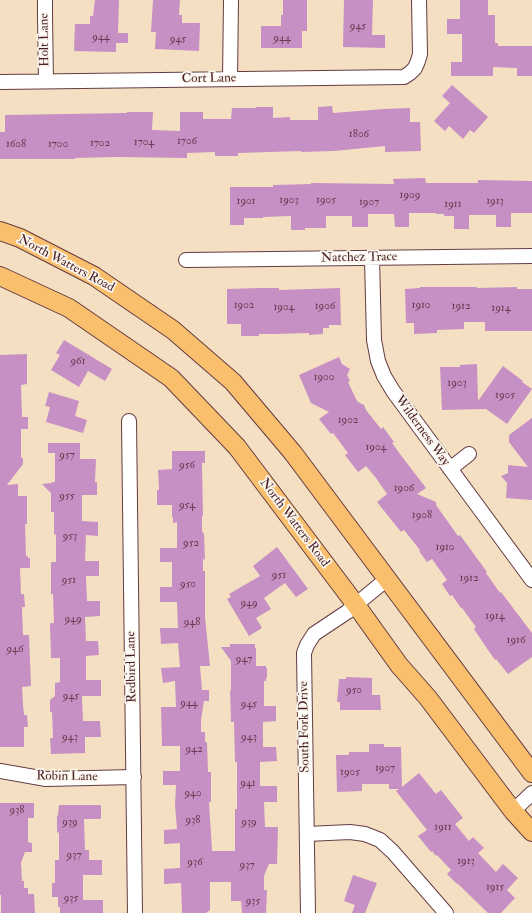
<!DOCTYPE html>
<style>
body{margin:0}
canvas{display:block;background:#f4dfc2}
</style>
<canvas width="532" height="913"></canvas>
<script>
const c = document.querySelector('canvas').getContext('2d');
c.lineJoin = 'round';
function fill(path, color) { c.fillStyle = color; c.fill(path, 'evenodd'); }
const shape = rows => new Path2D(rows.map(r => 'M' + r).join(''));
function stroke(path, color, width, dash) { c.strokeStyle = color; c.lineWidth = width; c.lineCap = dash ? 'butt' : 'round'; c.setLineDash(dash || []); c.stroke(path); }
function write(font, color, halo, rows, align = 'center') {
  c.font = font + ' "IM FELL Double Pica",serif'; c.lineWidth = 3.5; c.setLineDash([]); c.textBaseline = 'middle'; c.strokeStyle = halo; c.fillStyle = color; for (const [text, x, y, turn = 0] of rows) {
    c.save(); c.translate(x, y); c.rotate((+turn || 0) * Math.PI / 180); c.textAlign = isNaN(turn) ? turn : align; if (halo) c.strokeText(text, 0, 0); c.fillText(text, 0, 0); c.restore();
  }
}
fill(shape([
 [95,0,119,0,118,33,128,33,128,43,116,43,116,52,74,51,75,24,90,24,90,16,93,16],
 [153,0,180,0,179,15,182,15,182,23,200,23,199,51,155,49,156,32,151,32],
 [283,0,307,0,307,31,302,31,302,48,261,48,261,26,281,26,281,15,283,15],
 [344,0,373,0,372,35,385,35,385,48,343,47],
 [460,0,488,0,488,15,495,15,495,43,498,43,498,46,532,46,532,76,517,76,517,68,493,67,493,76,451,76,451,62,462,62,462,34,447,34,447,19,460,19],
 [452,85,488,117,474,133,470,130,463,139,449,126,445,131,434,121,450,103,442,96],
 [332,106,333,113,384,109,410,108,410,122,420,122,421,151,385,152,385,146,334,151,301,152,301,151,238,153,238,156,215,156,215,152,187,153,187,158,117,157,75,158,75,159,0,159,0,132,5,132,5,115,127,113,127,112,153,112,152,130,180,131,180,112,203,112,203,119,231,119,232,108,256,108,256,107,273,107,273,118,290,117,290,120,318,120,318,107],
 [425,178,426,183,478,183,478,180,532,181,532,213,511,213,511,227,496,227,496,215,469,215,469,229,454,229,454,216,444,216,444,214,436,214,436,213,409,213,409,227,395,227,394,214,368,214,368,227,352,227,352,216,326,216,326,228,305,228,305,230,291,230,291,216,263,217,263,218,244,218,244,225,230,225,230,187,273,187,273,185,311,184,311,183,394,184,393,179],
 [420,287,477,287,477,288,517,287,517,289,532,289,532,331,485,331,485,322,464,322,464,329,437,330,437,333,414,334,414,323,406,323,405,289,420,288],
 [260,288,279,288,279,290,340,288,341,325,329,325,329,328,323,328,323,334,309,335,309,333,275,334,259,334,259,336,241,336,241,324,227,324,227,289],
 [64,340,112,369,105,381,88,371,79,387,51,370,60,355,56,353],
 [27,354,27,384,21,385,22,417,28,417,28,429,21,429,21,457,23,459,23,464,7,485,18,484,18,496,27,496,27,524,25,524,26,556,28,556,28,558,30,558,30,568,20,568,21,594,24,594,25,607,22,607,23,635,29,635,31,686,22,687,23,705,24,715,27,715,28,727,24,727,24,747,0,747,0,355],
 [339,357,342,364,350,369,347,375,350,381,348,382,356,399,358,402,364,405,366,410,381,429,383,427,394,442,392,443,400,454,426,488,417,494,436,502,436,505,458,536,460,535,487,572,486,573,500,593,501,592,532,633,532,657,508,674,496,659,495,660,488,650,474,629,476,627,462,608,461,608,452,595,450,596,442,584,447,580,432,559,427,562,419,551,420,550,404,530,401,532,377,502,387,494,376,478,366,466,358,472,345,455,348,453,333,433,331,434,319,419,329,412,311,403,299,375],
 [477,364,478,401,503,366,523,381,522,382,532,389,507,424,486,409,442,410,440,367,460,367,460,365],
 [49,392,79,401,75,416,87,420,83,433,46,422,50,407,45,406],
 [532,418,532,500,506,498,507,483,501,476,508,473,508,465,528,467,509,442,509,435],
 [48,443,80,443,80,459,96,459,95,482,97,482,97,495,82,495,82,521,98,522,98,536,86,535,85,561,99,561,99,576,86,576,87,601,100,601,100,616,85,617,86,641,98,641,99,655,86,656,86,680,101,680,101,696,82,696,83,721,100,721,101,737,85,737,85,753,51,754,50,738,53,738,52,712,50,712,50,700,55,696,55,683,60,682,60,658,51,658,50,624,51,623,54,623,53,594,51,594,51,562,56,562,56,535,54,534,54,512,51,512,51,493,42,484,52,483,52,482,55,482,55,453,48,453],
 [172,451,205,451,205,463,202,463,203,516,202,516,202,531,204,534,205,561,203,558,203,571,205,571,205,617,210,666,200,666,202,690,209,690,209,701,204,701,201,720,201,732,205,732,205,741,207,743,208,772,211,772,211,802,209,802,212,851,235,851,235,809,237,809,237,762,235,762,234,722,231,722,230,691,231,689,231,661,221,647,230,647,230,644,255,644,255,648,256,648,256,666,266,666,266,668,267,668,267,678,266,678,266,681,264,681,264,706,276,706,276,721,263,722,263,747,276,747,277,761,260,762,260,786,277,786,277,802,264,802,265,827,278,827,277,864,269,864,264,876,264,890,267,890,266,913,242,913,241,901,231,901,231,882,210,882,210,910,206,913,182,913,181,883,164,884,164,869,180,868,180,843,164,844,164,830,177,829,175,805,176,785,163,785,163,771,180,771,180,746,162,746,161,707,176,707,175,681,163,683,161,668,180,667,178,643,161,644,160,628,178,628,177,602,160,602,160,587,172,587,172,562,160,562,160,548,177,548,177,522,173,523,173,517,172,517,172,505,157,505,157,490,159,490,158,470,172,469],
 [277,547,308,589,296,597,285,583,264,598,271,609,256,618,262,628,249,636,227,599,231,597,229,594,260,576,253,566],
 [346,677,372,678,372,695,380,695,381,710,340,710,340,702,337,702,339,679,346,679],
 [369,744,384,744,384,747,401,747,402,787,419,773,436,794,441,790,463,818,455,824,469,841,473,837,484,848,478,853,496,872,503,864,518,878,507,890,515,898,501,913,488,913,457,883,457,884,447,874,451,870,437,855,436,856,432,851,431,852,418,836,427,830,396,791,399,789,389,789,389,784,362,784,362,791,337,792,336,755,349,755,349,752,369,752],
 [0,803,34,803,34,818,28,818,28,842,32,843,32,852,25,852,21,863,22,881,24,881,24,888,28,888,28,894,34,894,35,913,1,913,1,895,0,895],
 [59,805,101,805,101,819,84,819,85,850,89,850,89,860,102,860,102,875,83,875,83,900,103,900,103,913,60,913,60,907,58,907,58,897,52,897,52,883,55,883,55,860,59,860,59,833,57,832,57,816,58,815],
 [353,875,377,883,365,913,352,913,355,905,344,901]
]), '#c790c4');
const minor = shape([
 [45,0,45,16,46,81],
 [230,79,231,0],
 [0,82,404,77,410,73,415,68,418,61,420,54,419,0],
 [372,258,374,340,378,361,384,376,393,391,532,580],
 [186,260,532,256],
 [129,421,135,913],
 [450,469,469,454],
 [0,771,46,779,134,777],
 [513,811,532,793],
 [307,834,350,832,365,834,380,840,393,852,446,913],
 [308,913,304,653,307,645,314,634,347,612,387,579]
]);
const major = shape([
 [0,231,20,238,94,276,173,330,233,382,293,453,532,773],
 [0,276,69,308,171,378,237,447,356,605,399,665,428,698,513,811,532,832]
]);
stroke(minor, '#643c42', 16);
stroke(major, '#643c42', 20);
stroke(minor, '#fff', 14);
stroke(major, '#f9bf6d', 18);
write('11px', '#693b51', null, [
 ["945",358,27],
 ["944",101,38],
 ["944",282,39],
 ["945",178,40],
 ["1806",359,135],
 ["1706",187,142],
 ["1704",144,143],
 ["1702",100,144],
 ["1608",16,145],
 ["1700",58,145],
 ["1909",410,196],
 ["1903",289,201],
 ["1905",326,201],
 ["1901",246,202],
 ["1913",495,202],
 ["1907",369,203],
 ["1911",453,205],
 ["1902",244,306],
 ["1910",421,306],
 ["1906",325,307],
 ["1912",461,307],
 ["1904",284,308],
 ["1914",501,309],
 ["961",78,362],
 ["1900",324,378],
 ["1903",457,384],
 ["1905",505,396],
 ["1902",348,421],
 ["1904",376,448],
 ["957",67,456],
 ["956",187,466],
 ["1906",404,489],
 ["955",67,497],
 ["954",187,506],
 ["1908",422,516],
 ["953",70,537],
 ["952",191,544],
 ["1910",445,548],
 ["951",279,576],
 ["1912",469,579],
 ["951",69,581],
 ["950",188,585],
 ["949",249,604],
 ["1914",495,617],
 ["949",73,620],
 ["948",192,623],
 ["1916",516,641],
 ["946",15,650],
 ["947",244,660],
 ["950",354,691],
 ["945",71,697],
 ["944",189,704],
 ["945",249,705],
 ["943",70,738],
 ["943",249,738],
 ["942",194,750],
 ["1907",385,769],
 ["1905",350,773],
 ["941",248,784],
 ["940",193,794],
 ["938",17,811],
 ["938",193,821],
 ["939",70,823],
 ["939",249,823],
 ["1911",443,828],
 ["937",74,856],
 ["1913",466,862],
 ["936",195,863],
 ["937",247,866],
 ["1915",495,888],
 ["935",71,899],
 ["935",253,902]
]);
write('13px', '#4a1f2b', '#fbf7ec', [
 ["Holt Lane",45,40,-91],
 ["Cort Lane",209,79,-1],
 ["Natchez Trace",359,258,-1],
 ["North Watters Road",66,264,28],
 ["Wilderness Way",422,431,54],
 ["North Watters Road",294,523,53],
 ["Redbird Lane",132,667,-91],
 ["South Fork Drive",305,727,-91],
 ["Robin Lane",67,777,1]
]);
</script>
